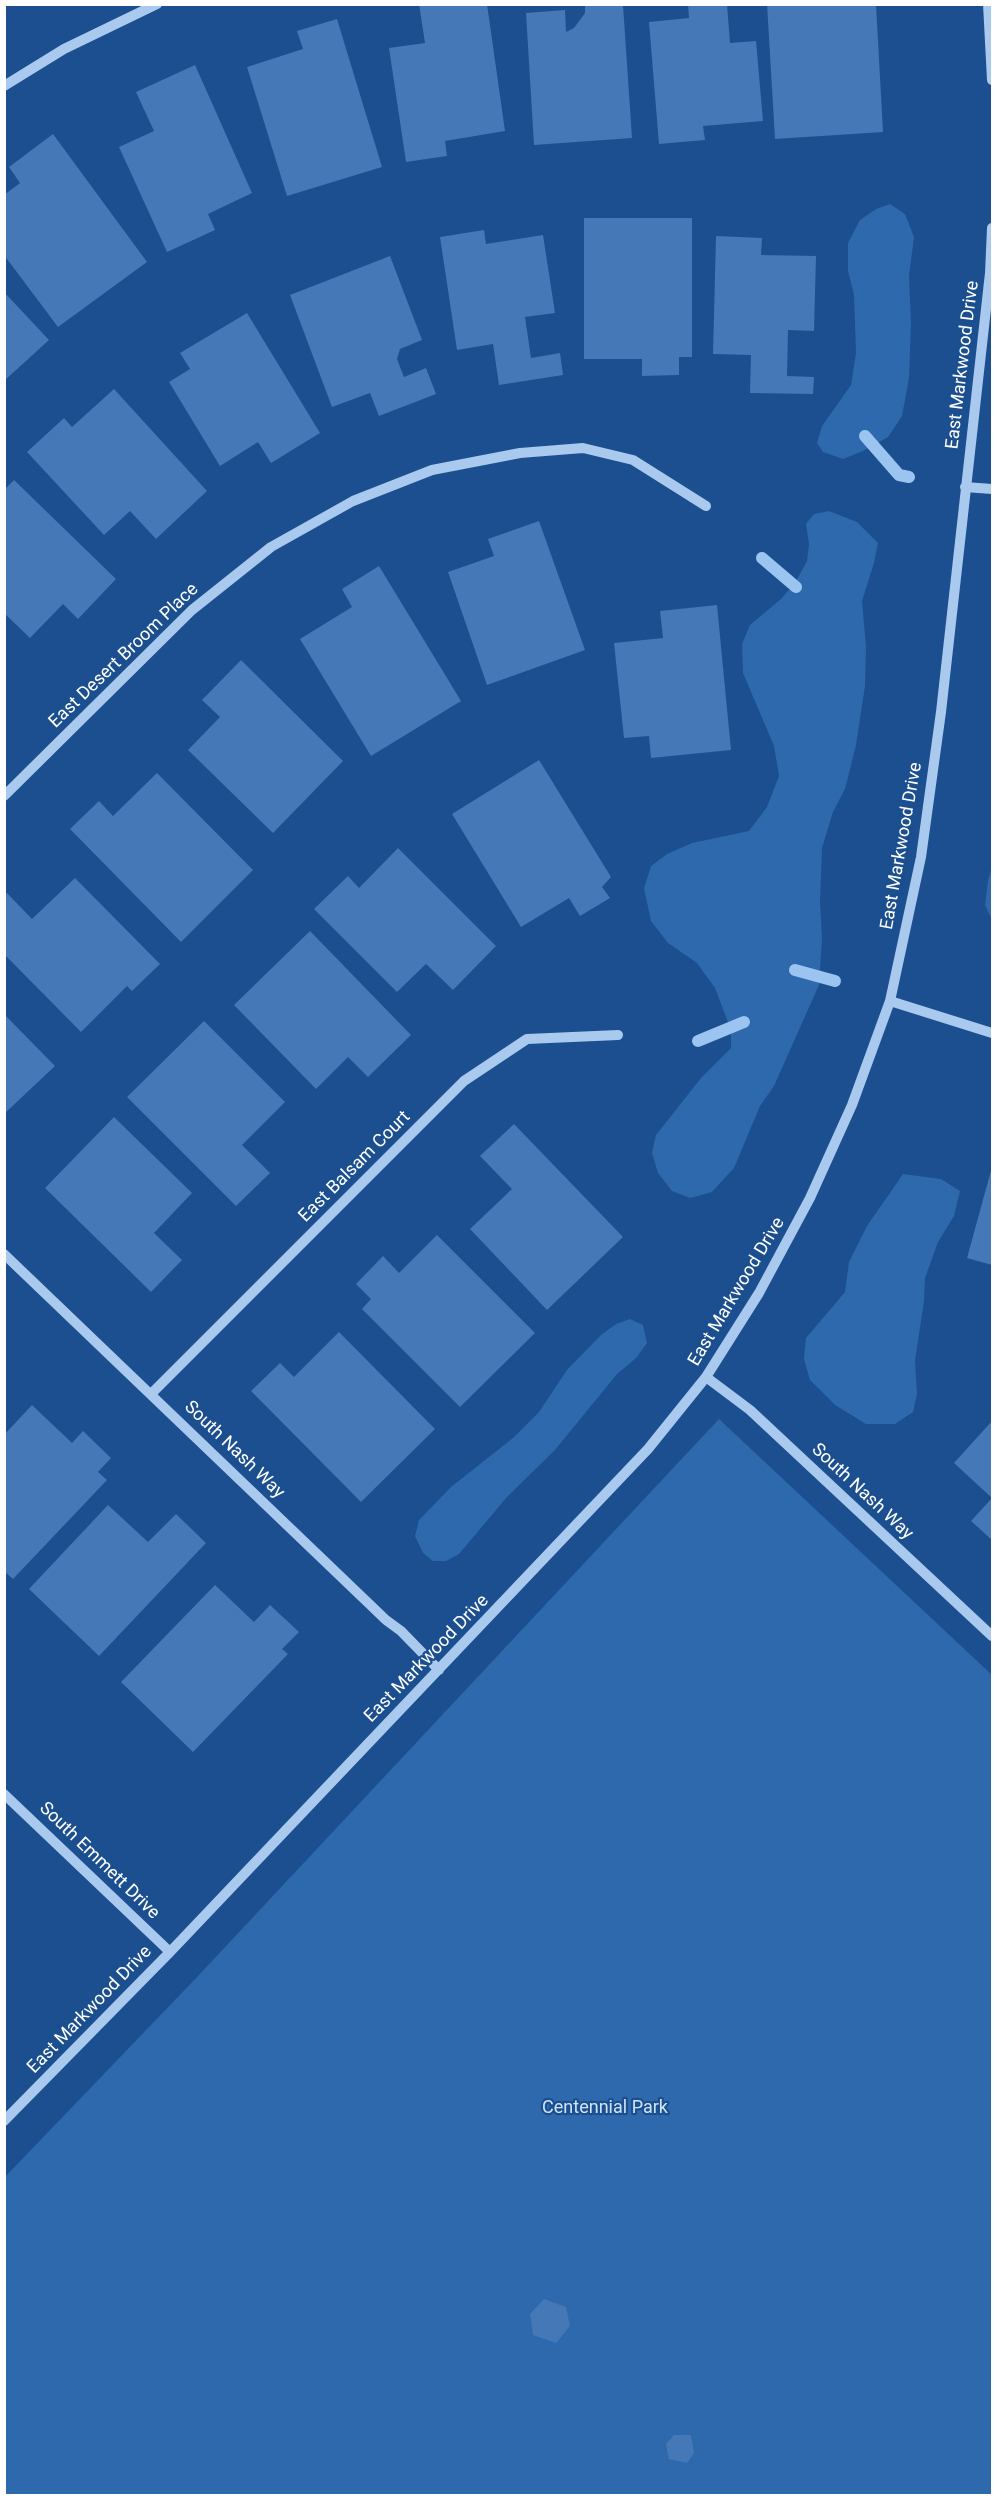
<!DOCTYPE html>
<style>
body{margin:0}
#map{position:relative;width:997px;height:2500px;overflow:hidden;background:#1b4f8f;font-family:Roboto,sans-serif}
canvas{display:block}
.frame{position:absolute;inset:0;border:6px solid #fff;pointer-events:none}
</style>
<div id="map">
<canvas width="997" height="2500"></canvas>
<div class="frame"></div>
</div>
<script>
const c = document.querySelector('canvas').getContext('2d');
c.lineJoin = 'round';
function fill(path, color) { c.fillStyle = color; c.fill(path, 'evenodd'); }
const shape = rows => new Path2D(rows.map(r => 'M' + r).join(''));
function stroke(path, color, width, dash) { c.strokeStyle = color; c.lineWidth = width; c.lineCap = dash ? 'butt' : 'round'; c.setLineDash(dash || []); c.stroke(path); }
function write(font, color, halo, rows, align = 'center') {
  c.font = font + ' Roboto,sans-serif'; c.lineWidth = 4.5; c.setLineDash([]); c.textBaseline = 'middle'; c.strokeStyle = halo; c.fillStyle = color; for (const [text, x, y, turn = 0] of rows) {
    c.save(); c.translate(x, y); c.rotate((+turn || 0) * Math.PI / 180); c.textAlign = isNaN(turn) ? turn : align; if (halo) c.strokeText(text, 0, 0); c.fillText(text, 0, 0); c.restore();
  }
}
fill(shape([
 [890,204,905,214,914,237,909,276,911,323,909,378,902,416,888,437,863,451,843,459,823,452,817,443,822,426,851,385,856,353,854,295,848,271,848,243,860,220,876,209],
 [829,511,857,522,878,543,874,563,862,601,866,647,865,686,856,745,845,789,833,812,822,848,820,902,822,938,819,985,774,1086,760,1106,734,1168,712,1192,690,1198,672,1191,658,1173,652,1153,656,1135,701,1078,731,1048,731,1030,715,988,697,963,668,943,651,921,644,888,651,866,667,854,692,843,749,831,767,807,779,776,774,746,743,673,742,644,750,625,781,599,795,583,807,561,809,544,806,524,814,514],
 [992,866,992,917,990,916,985,905,988,881],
 [903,1174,941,1179,960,1191,954,1216,938,1242,925,1278,924,1301,915,1361,917,1394,913,1412,895,1424,866,1424,835,1405,810,1380,804,1359,806,1338,845,1292,849,1262,867,1226],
 [630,1319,643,1325,647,1343,636,1358,617,1374,555,1450,507,1497,459,1554,446,1561,433,1561,423,1553,415,1536,419,1520,451,1487,513,1438,539,1412,567,1370,601,1335,616,1324],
 [719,1419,992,1675,992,2495,5,2495,4,2178,198,1976]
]), '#2e69ad');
stroke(shape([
 [865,436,899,475,909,477],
 [762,558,796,587],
 [795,970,835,981],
 [698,1041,744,1022]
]), '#9cc4f0', 12);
fill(shape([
 [419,4,487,4,505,131,445,141,447,156,406,162,389,48,425,43],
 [688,4,727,4,730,43,756,41,763,121,703,126,705,140,659,144,649,22,689,18],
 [767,4,876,4,883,132,775,139],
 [585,5,623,5,632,138,534,145,526,13,565,10,566,32,574,28,585,13],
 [337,19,382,167,287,196,247,67,303,49,297,31],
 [195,65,252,193,208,214,215,230,167,252,119,147,154,131,136,92],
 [53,134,147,262,58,327,4,255,4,195,20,183,9,167],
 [584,218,692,218,692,357,679,357,679,375,642,376,642,359,584,359],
 [484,230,486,244,543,235,555,313,525,317,531,358,560,353,563,375,499,385,493,344,457,350,440,237],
 [716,236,762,238,761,255,816,256,814,331,788,330,787,376,814,377,813,394,750,393,751,355,713,354],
 [390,256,422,340,400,349,397,359,404,377,426,368,436,394,379,416,370,393,332,407,290,295],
 [4,292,49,340,4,381],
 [247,313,320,433,271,463,258,442,220,466,169,382,190,369,180,353],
 [114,389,207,491,156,539,130,511,104,535,27,452,64,418,72,427],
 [14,480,116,579,78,619,63,604,30,638,4,613,4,490],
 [539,521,585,650,487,685,448,572,494,556,488,539],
 [379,566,461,701,371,756,300,639,352,607,342,589],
 [717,605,731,750,651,758,649,736,624,738,614,643,663,638,660,611],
 [241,660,343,761,273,833,188,750,220,717,202,700],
 [539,760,611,877,602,887,610,898,580,916,569,898,521,927,452,814],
 [157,773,253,870,181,942,70,829,99,801,113,816],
 [398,848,496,946,453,990,426,964,397,992,314,909,348,876,359,888],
 [75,878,160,964,132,991,127,986,81,1032,4,954,4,896,7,893,32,919],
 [310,931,411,1035,368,1077,348,1057,316,1089,234,1005],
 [4,1014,55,1066,4,1114],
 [204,1021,285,1102,242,1145,270,1173,236,1206,127,1097],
 [114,1117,192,1193,154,1233,182,1260,151,1292,45,1188],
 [514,1124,623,1237,547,1310,470,1229,512,1189,480,1156],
 [992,1167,992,1265,967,1258],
 [437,1235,535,1333,460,1407,362,1309,371,1299,356,1284,383,1256,399,1273],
 [339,1332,435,1429,361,1502,251,1391,280,1363,294,1377],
 [32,1405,72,1443,83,1431,111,1458,98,1472,107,1480,13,1579,4,1571,4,1435],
 [992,1421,992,1540,971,1521,992,1498,954,1463],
 [108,1505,148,1542,176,1514,206,1543,99,1656,29,1589],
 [215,1585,254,1622,270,1605,299,1632,282,1649,288,1654,193,1752,121,1682],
 [544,2299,566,2307,570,2326,556,2343,533,2335,530,2314],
 [674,2435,691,2435,694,2453,687,2463,669,2459,666,2444]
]), '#4478b7');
stroke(shape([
 [988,4,992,80],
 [4,86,64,49,157,4],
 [965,487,992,489],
 [4,796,192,610,271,547,353,501,432,470,520,453,583,448,633,460,706,506],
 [890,1001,992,1033],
 [4,1254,386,1620,401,1631,439,1670],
 [706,1377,750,1410,992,1636],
 [151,1394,464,1081,527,1039,618,1035],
 [4,1794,170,1952],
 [4,2121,170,1952,648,1449,706,1377,759,1293,810,1198,852,1105,890,1001,921,857,941,712,990,273,992,228]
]), '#a9c9ee', 10);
write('18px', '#fff', '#1b4f8f', [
 ["East Markwood Drive",963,365,-83],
 ["East Desert Broom Place",124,656,-44],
 ["East Markwood Drive",902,846,-80],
 ["East Balsam Court",355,1167,-45],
 ["East Markwood Drive",737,1292,-59],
 ["South Nash Way",234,1450,44],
 ["South Nash Way",862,1492,43],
 ["East Markwood Drive",427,1659,-46],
 ["South Emmett Drive",99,1861,44],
 ["East Markwood Drive",90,2010,-46]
]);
write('18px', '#cfe3fa', '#1b4f8f', [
 ["Centennial Park",605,2108]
]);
</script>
